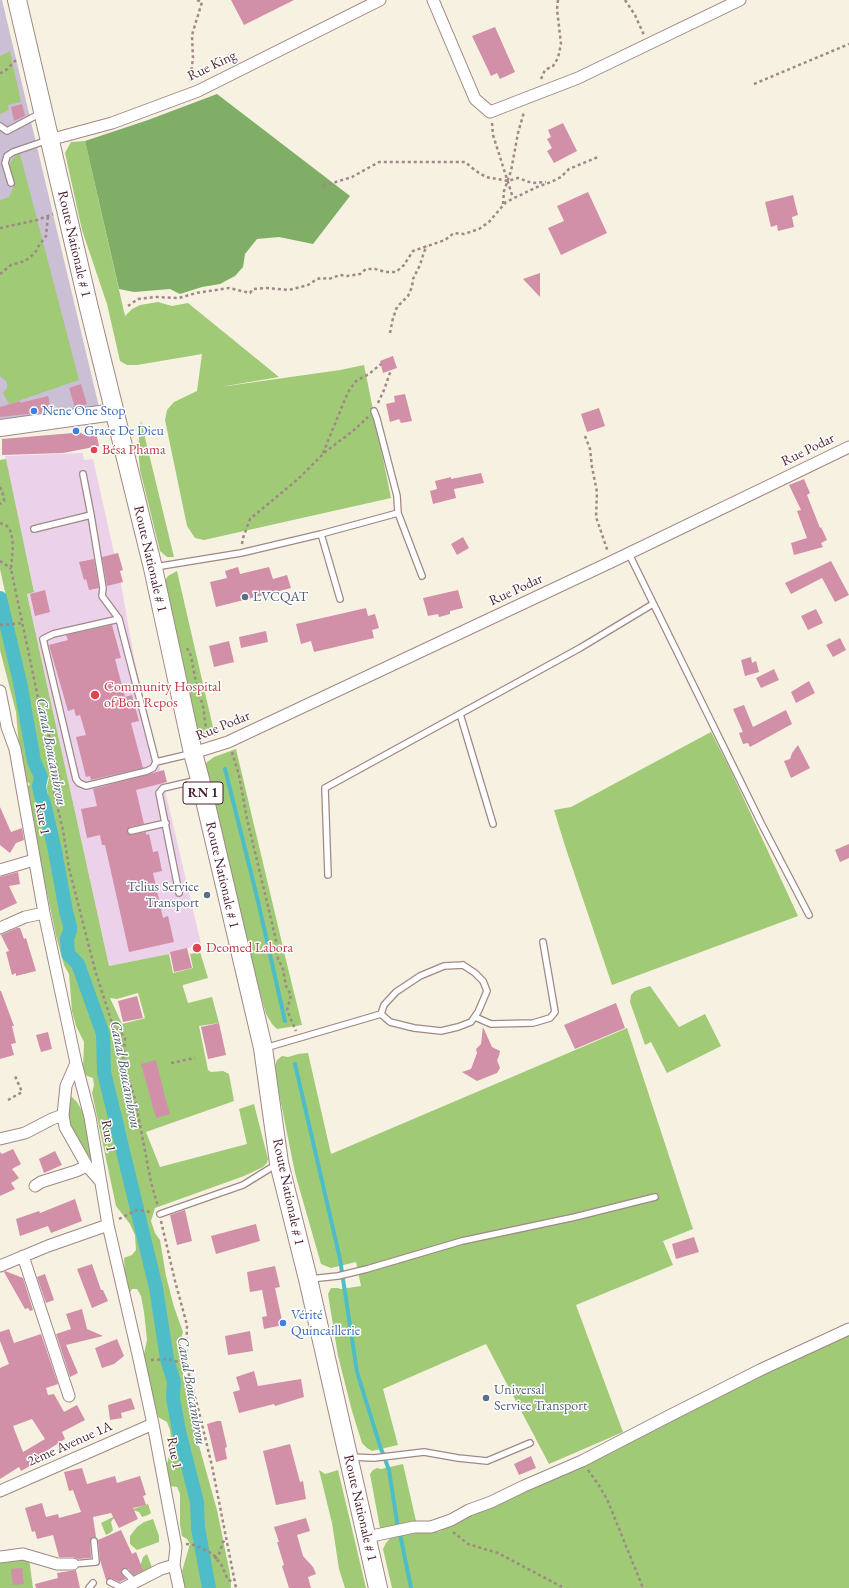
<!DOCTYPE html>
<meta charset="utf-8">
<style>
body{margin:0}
canvas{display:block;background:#f7f1e2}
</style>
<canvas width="849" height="1588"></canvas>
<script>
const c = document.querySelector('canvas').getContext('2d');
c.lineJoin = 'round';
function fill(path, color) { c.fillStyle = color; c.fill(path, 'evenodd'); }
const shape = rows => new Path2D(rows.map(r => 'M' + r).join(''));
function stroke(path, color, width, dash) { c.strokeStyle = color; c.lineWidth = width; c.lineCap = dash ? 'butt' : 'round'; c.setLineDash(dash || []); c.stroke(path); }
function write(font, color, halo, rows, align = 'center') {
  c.font = font + ' "EB Garamond",serif'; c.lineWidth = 3; c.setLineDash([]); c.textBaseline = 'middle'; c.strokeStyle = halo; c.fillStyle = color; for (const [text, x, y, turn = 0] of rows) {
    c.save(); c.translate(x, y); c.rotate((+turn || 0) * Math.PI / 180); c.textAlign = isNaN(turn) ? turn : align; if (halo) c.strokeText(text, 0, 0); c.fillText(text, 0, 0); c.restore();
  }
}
fill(shape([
 [83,453,84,460,93,459,121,584,134,658,201,944,169,954,109,966,27,593,34,591,5,456]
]), '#ecd1ea');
fill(shape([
 [0,0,2,0,99,407,0,425]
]), '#cbbfd5');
fill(shape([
 [10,51,21,102,8,105,9,110,0,114,0,56],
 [85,141,125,316,132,309,140,305,158,302,172,306,188,303,279,377,220,387,340,370,364,365,391,498,204,540,195,538,187,526,165,420,167,410,174,402,197,391,202,354,137,365,127,365,120,361,107,304,82,230,65,153,71,142],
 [20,154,79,380,9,404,3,393,7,388,7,382,0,376,0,200,9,197,11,193,15,183,9,169,10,163,15,156],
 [141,421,174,557,167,557,160,551,140,470,138,447],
 [6,459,34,592,27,594,109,966,169,954,173,973,193,968,190,954,200,952,208,978,183,985,183,987,188,1003,212,997,219,1023,199,1026,208,1070,211,1072,223,1071,229,1074,234,1101,146,1132,160,1167,247,1144,239,1109,254,1104,268,1159,267,1163,263,1167,244,1176,155,1208,151,1221,155,1233,160,1240,166,1276,174,1307,183,1332,181,1339,180,1357,191,1417,217,1510,230,1574,231,1588,210,1588,201,1530,200,1504,185,1451,179,1423,175,1394,175,1380,167,1345,164,1319,106,1073,105,1032,78,958,73,951,71,942,73,931,71,913,63,883,53,826,49,813,47,787,49,778,36,755,16,642,0,569,0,460],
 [138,993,145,1018,122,1024,110,998,117,999],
 [177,571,215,736,211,734,197,734,162,595,165,580,168,576],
 [0,617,7,648,12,657,31,755,34,769,38,777,38,798,45,816,56,872,57,892,67,930,65,937,64,950,70,960,75,965,90,1002,101,1033,101,1073,157,1314,163,1354,178,1437,194,1508,196,1538,203,1588,185,1588,182,1571,190,1544,187,1539,182,1536,180,1525,180,1494,177,1487,170,1486,167,1464,172,1445,170,1430,167,1422,158,1417,145,1364,144,1354,147,1340,144,1312,141,1296,137,1289,132,1289,129,1294,125,1277,124,1258,132,1255,136,1250,135,1235,130,1224,116,1206,92,1093,94,1085,93,1078,87,1076,83,1071,84,1042,76,1026,72,1011,69,974,64,965,56,936,40,859,35,828,31,815,26,789,30,784,26,781,21,759,23,755,19,746,16,712,0,650],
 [711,732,729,767,798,916,612,985,565,846,554,810,571,807],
 [236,749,286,960,302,1025,277,1029,272,1024,266,1014,232,892,202,770,207,762,214,757],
 [650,986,679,1027,705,1014,721,1046,667,1073,651,1042,645,1045,630,1002,631,995,635,991],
 [627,1028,693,1229,663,1241,673,1265,576,1305,623,1432,549,1464,486,1344,383,1389,398,1445,372,1451,367,1448,362,1443,352,1411,338,1356,328,1294,331,1288,337,1288,341,1289,361,1286,356,1262,331,1268,321,1264,295,1173,277,1083,275,1066,277,1060,282,1056,288,1057,298,1054,308,1053,331,1154],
 [69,1096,71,1096,77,1102,85,1116,90,1136,90,1157,89,1158,67,1125],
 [849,1333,849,1588,392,1588,383,1549,386,1543,392,1536,428,1530,438,1532],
 [403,1464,416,1521,415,1524,383,1531,380,1528,370,1474,373,1470,377,1468,381,1469],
 [319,1470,325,1474,338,1470,366,1588,345,1588,339,1569,332,1523],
 [148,1504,151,1513,148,1515,142,1517,139,1512,133,1510,113,1519,111,1522,113,1530,110,1533,106,1535,101,1523,121,1513],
 [153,1519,159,1536,159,1542,137,1550,130,1544,130,1536,137,1527,144,1522],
 [147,1554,153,1570,135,1579,129,1572,130,1570,141,1564,143,1557],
 [29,1558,33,1588,0,1588,0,1563]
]), '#a0ca76');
fill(shape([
 [217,94,350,196,313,244,279,237,257,239,245,254,243,267,235,276,220,284,202,287,180,294,170,289,134,292,119,289,85,141,148,120]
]), '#80ae67');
stroke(shape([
 [225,769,257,897,285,1021],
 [295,1064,340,1259,357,1372,380,1446,389,1470,398,1528],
 [400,1534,411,1588]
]), '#4fbdc8', 4);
stroke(shape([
 [0,598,20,682,34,761,41,777,39,786,41,796,44,803,55,851,66,911,70,926,70,931,67,939,68,954,78,964,103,1034,104,1072,156,1288,167,1359,174,1382,173,1398,179,1431,197,1502,198,1528,209,1588]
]), '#4fbdc8', 14);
fill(shape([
 [231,0,294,0,244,25],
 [495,27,515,72,500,79,497,73,491,76,472,36],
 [22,104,25,116,14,121,11,107],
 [563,123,577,151,554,163,547,151,552,148,547,139,551,137,548,130],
 [588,192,607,233,561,255,548,228,564,221,557,206],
 [793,195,798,215,792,217,794,227,778,231,777,225,771,227,765,202],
 [540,273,540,297,523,279],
 [393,356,397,368,383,373,380,361],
 [81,384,87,404,75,408,69,388],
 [405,394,412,421,401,423,399,419,390,422,386,404,395,402,394,396],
 [48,396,51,409,38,413,0,417,0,407,20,401,20,403],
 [599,408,605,426,587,432,581,414],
 [75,429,84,435,96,432,99,446,63,453,2,455,2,439,73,433],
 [481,473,484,483,454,489,456,498,433,504,430,491,437,489,435,481,451,477,451,479],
 [804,479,810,493,807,495,820,528,821,527,827,540,821,543,823,547,794,555,791,543,807,538,797,511,801,510,789,485],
 [463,537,469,548,457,555,451,544],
 [118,553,123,570,120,571,123,582,107,586,102,557],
 [94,559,99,588,89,590,86,579,84,580,79,562],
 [831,561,849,595,835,602,822,578,791,594,785,583],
 [238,567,240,574,269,567,273,579,287,575,291,588,216,607,210,582,227,578,225,571],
 [45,590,50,612,35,616,30,594],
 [458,590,463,608,450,611,450,614,439,617,438,614,428,616,423,598],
 [366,608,368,616,375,614,379,628,372,630,374,638,314,652,311,641,301,644,296,624],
 [816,609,823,623,808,630,801,616],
 [112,625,121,658,115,659,125,697,132,695,139,721,131,723,143,768,91,780,90,776,86,777,76,737,86,735,80,715,76,716,74,709,68,711,49,645,68,640,66,635],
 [266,631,268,642,241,648,239,637],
 [840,638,846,650,833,657,826,645],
 [229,641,234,662,214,667,209,646],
 [751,657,752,663,756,661,759,672,745,676,741,660],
 [774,669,779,680,761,688,756,678],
 [809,681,815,693,796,703,791,692],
 [744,705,753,727,786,710,792,724,750,747,748,743,743,744,739,733,743,732,733,709],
 [798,745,810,768,791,778,784,761,790,759,792,753],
 [164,770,167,782,136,790,144,824,130,827,127,832,130,835,146,832,146,835,149,834,153,852,158,851,162,871,153,873,163,918,168,916,174,942,129,952,105,845,102,845,100,835,87,838,81,809,97,806,93,789],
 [0,807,11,832,22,828,24,840,16,843,10,853,0,845],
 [849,844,849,858,840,862,835,850],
 [18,872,20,884,9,886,17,903,0,911,0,877],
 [17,928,20,928,24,939,26,938,36,971,16,976,16,973,12,975,6,952,9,951,1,935],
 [187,948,192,968,174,972,170,952],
 [0,991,1,991,14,1026,12,1026,16,1043,11,1044,14,1055,0,1059],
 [137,996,143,1018,123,1022,118,1001],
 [616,1003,625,1028,575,1049,564,1025],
 [219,1023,226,1055,208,1059,201,1027],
 [483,1027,492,1047,500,1051,499,1056,497,1060,500,1068,497,1073,477,1081,462,1072,471,1069,477,1053,476,1049,481,1044],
 [48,1032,52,1049,41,1052,36,1035],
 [156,1060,165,1097,170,1114,156,1118,141,1064],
 [13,1149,21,1164,12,1169,19,1178,11,1183,15,1189,0,1196,0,1152,2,1154],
 [55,1151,62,1165,44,1173,39,1159],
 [75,1199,82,1221,51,1233,48,1226,20,1236,16,1219,39,1211,40,1213],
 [185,1210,192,1241,177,1245,170,1215],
 [256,1224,260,1241,216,1254,211,1236],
 [694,1237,699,1252,676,1259,672,1244],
 [92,1264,101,1290,103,1290,108,1301,92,1308,77,1269],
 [275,1266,280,1287,275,1288,283,1325,264,1329,262,1317,267,1316,262,1290,250,1292,247,1272],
 [5,1271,23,1278,33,1310,30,1311,28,1308,25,1309,4,1272],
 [45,1274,54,1300,46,1303,37,1277],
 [82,1309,87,1329,103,1336,66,1345,78,1373,70,1377,56,1334,71,1329,66,1314],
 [9,1329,14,1343,41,1334,58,1384,46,1388,48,1395,54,1394,64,1412,77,1405,85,1420,62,1432,65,1439,29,1462,30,1466,21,1471,19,1467,0,1479,0,1368,9,1364,0,1341,0,1332],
 [32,1419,45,1439,23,1452,13,1426],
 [250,1331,253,1351,228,1355,225,1336],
 [117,1339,124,1356,114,1364,102,1368,95,1348],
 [254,1371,258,1386,301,1379,304,1397,275,1406,274,1404,239,1413,233,1392,240,1390,236,1377],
 [131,1398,135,1409,121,1413,122,1418,110,1420,108,1405],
 [217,1421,221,1421,227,1447,225,1448,227,1459,216,1462,207,1424],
 [290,1444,300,1482,303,1481,306,1499,276,1505,263,1451],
 [531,1456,536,1468,519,1475,514,1464],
 [82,1468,87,1484,115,1476,117,1483,140,1476,146,1495,143,1496,146,1505,133,1508,138,1519,119,1528,111,1513,93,1517,96,1537,92,1537,90,1540,91,1558,78,1559,73,1557,59,1557,53,1535,37,1539,35,1531,32,1532,25,1508,42,1503,46,1517,58,1514,59,1518,81,1512,73,1490,69,1491,64,1472],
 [306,1518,310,1531,297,1535,303,1556,313,1567,316,1574,308,1577,311,1588,289,1588,282,1566,284,1565,277,1542,279,1542,274,1527],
 [121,1530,132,1554,136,1552,143,1570,134,1575,128,1569,124,1568,121,1573,126,1579,120,1582,110,1578,106,1580,100,1560,98,1540],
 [22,1568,24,1584,13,1585,11,1569],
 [76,1570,80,1588,36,1588,35,1584,58,1578,57,1573]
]), '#d28fa8');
const lane = shape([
 [0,126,7,131,41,113],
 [11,183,5,163,7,156,13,152,48,140],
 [374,411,377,419,397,496,398,513],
 [83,474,91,515,103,588,102,596,119,619,156,762,190,754],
 [34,529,91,515],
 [321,534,340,599],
 [629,554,761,823,809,915],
 [155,567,241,553,321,534,398,513,422,576],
 [119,619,53,634,43,639,76,779,79,783,86,786,147,771,153,768,156,762],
 [460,714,493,824],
 [131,831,166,823],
 [328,875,325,788,580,648,653,604],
 [179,893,159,793,163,788,198,780],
 [463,965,475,973,483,981,487,991,478,1012,471,1022,458,1027,441,1031,414,1028,390,1022,381,1014,384,1005,396,992,420,976,444,966,463,965],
 [475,1017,491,1024,533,1023,550,1018,555,1012,543,942],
 [265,1048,381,1014],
 [160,1214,243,1185,277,1164],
 [310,1279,338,1276,367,1269,462,1241,575,1217,655,1197],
 [350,1457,374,1458,424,1452,458,1458,487,1461,530,1443],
 [73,1564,96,1562,94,1541],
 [125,1572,135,1582],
 [110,1582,122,1588],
 [89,1588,93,1583]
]);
const street = shape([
 [433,0,475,99,490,112,578,78,740,0],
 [49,140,112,123,198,91,380,0],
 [0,691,7,727,15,749,44,913,76,1063,90,1117,108,1225,139,1359,153,1424,176,1547,174,1565,179,1588],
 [193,753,228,742,611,562,849,447],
 [0,870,34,860],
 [0,928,25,917,44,913],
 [76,1063,66,1086,63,1115,65,1127,87,1166,101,1182],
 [0,1139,25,1133,52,1119,63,1115],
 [35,1186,41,1182,76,1171,87,1166],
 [23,1256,69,1396],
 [0,1266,48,1246,108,1225],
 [0,1491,153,1424],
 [367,1537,414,1527,431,1527,451,1520,469,1510,491,1502,524,1486,582,1461,669,1416,760,1370,849,1329],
 [0,1557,23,1554,57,1564,73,1564],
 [124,1588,161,1569,174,1565]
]);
const secondary = shape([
 [0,428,114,412]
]);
const primary = shape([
 [17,0,89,308,153,568,193,753,200,779,263,1048,279,1163,308,1279,378,1588]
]);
stroke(lane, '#a08886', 8);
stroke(street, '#a08886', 13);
stroke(secondary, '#a08886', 18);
stroke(primary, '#a08886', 20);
stroke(shape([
 [625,0,635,15,644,35],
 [0,73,4,72,16,60],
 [541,79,545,70,553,66,558,58,561,44,557,9,558,0],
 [190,82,193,58,192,35,202,2,197,0],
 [754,84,849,44],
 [492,123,493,135,513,198],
 [323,186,352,177,379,162,465,162,476,171,486,177,508,181,518,178,532,183,546,182],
 [503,204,504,191,511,171,518,133,524,112],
 [0,228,37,220,53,214],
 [0,274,11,265,25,261,35,253,38,247,46,236,48,216],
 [128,306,138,299,156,297,179,298,196,293,229,288,250,293,253,289,267,288,289,290,308,285,317,279,322,278,329,279,340,275,347,276,360,274,366,269,375,269,386,272,396,272,404,265,413,251,445,240,454,233,464,234,479,229,489,222,506,202,537,187,551,182,561,177,569,169,598,157],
 [390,333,393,318,397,307,408,296,412,287,413,279,420,265,424,252,427,246],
 [378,403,384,390,391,370],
 [585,436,590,449,592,467,597,492,596,517,608,552],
 [323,453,348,392,356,381,369,374,381,364],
 [0,487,4,497,4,501,0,504],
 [0,523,7,526,11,532,13,545,11,569,41,712,51,742,60,781,54,793,63,830,69,868,95,970,111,1020,125,1038,123,1062,135,1099,151,1182,158,1207],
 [242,544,243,538,250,519,298,479,325,452,353,431,368,417],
 [0,561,5,564,11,569],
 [0,625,23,623],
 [187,648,191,656,197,688,203,706,207,736],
 [232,752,239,775,247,819,271,919,277,945,278,959,283,969,286,986,291,995,287,1010,296,1031],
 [171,1063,195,1058],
 [8,1100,22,1092,15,1076],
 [119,1219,137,1210,151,1212],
 [161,1221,175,1281,187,1325,186,1364,199,1412,212,1466,236,1588],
 [151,1360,167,1359,186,1364],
 [588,1470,598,1484,607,1499,643,1588],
 [453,1532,468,1544,498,1553,564,1588],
 [186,1544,195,1545,213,1554,222,1566,228,1580,234,1582],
 [215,1559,219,1554,223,1542,226,1540]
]), '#a08886', 2.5, [3, 3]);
stroke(lane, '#fff', 5.5);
stroke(street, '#fff', 11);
stroke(secondary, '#fff', 16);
stroke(primary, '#fff', 18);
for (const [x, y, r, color] of [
 [34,411,4,"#3f7fe0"],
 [76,431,4,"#3f7fe0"],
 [94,450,4,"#e0444e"],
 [245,597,4,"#5c6f8a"],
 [95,695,5,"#e0444e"],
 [207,895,4,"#5c6f8a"],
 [197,948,5,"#e0444e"],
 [283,1323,4,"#3f7fe0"],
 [486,1398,4,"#5c6f8a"]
]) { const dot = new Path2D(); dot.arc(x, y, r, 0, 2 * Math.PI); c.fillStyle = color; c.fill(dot); stroke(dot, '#fff', 1.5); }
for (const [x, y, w] of [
 [203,793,40]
]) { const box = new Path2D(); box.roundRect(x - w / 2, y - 11, w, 22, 3); c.fillStyle = '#fff'; c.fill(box); stroke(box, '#4a1f2b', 1); }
write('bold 13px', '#4a1f2b', null, [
 ["RN 1",203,793]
]);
write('14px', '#4a1f2b', '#fff', [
 ["Rue King",212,66,-26],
 ["Route Nationale # 1",74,244,77],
 ["Rue Podar",808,450,-26],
 ["Route Nationale # 1",150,559,77],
 ["Rue Podar",516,590,-25],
 ["Rue Podar",223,726,-22],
 ["Rue 1",42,819,80],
 ["Route Nationale # 1",222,875,77],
 ["Rue 1",108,1136,80],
 ["Route Nationale # 1",288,1192,78],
 ["2ème Avenue 1A",70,1444,-24],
 ["Rue 1",174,1453,79],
 ["Route Nationale # 1",360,1508,77]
]);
write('14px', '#366cbe', '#fff', [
 ["Nene One Stop",42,411],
 ["Grace De Dieu",84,431],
 ["Vérité",291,1315],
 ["Quincaillerie",291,1331]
], 'left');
write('14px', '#be3a42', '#fff', [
 ["Bésa Phama",102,450],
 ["Community Hospital",104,687],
 ["of Bon Repos",104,703],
 ["Deomed Labora",206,948]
], 'left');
write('14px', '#4e5e75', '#fff', [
 ["LVCQAT",253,597],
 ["Telius Service",199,887,"right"],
 ["Transport",199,903,"right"],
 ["Universal",494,1390],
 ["Service Transport",494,1406]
], 'left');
write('italic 15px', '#4c5e6a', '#fff', [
 ["Canal Boucambrou",51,752,79],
 ["Canal Boucambrou",125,1075,79],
 ["Canal Boucambrou",191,1391,80]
]);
</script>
